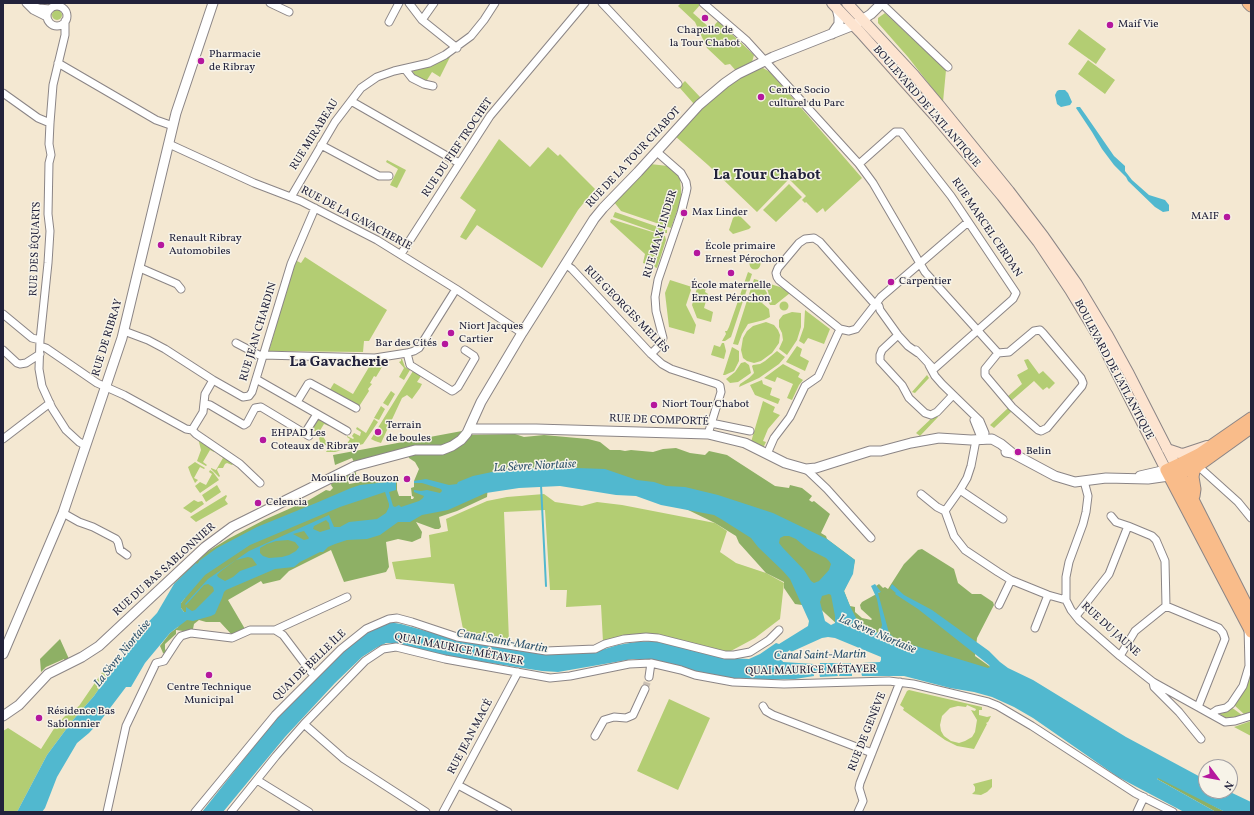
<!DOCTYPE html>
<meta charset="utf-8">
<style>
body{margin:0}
#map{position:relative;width:1254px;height:815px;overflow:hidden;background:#f4e8d2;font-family:Vollkorn,serif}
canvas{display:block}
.frame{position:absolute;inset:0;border:4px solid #22223b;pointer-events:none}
.north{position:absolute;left:1198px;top:759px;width:40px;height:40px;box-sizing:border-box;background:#f7f3e8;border:1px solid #a29fa3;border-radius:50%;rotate:122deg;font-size:11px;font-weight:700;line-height:16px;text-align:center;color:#22223b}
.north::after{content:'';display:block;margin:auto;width:14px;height:18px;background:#b5179e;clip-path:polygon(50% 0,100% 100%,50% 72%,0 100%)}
</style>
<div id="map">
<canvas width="1254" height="815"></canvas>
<div class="frame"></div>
<div class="north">N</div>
</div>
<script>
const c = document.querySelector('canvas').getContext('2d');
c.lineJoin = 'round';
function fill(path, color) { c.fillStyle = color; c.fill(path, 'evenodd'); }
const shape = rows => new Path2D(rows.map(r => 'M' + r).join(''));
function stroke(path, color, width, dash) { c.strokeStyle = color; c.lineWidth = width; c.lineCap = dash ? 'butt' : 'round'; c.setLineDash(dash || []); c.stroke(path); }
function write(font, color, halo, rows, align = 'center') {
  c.font = font + ' Vollkorn,serif'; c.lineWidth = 3; c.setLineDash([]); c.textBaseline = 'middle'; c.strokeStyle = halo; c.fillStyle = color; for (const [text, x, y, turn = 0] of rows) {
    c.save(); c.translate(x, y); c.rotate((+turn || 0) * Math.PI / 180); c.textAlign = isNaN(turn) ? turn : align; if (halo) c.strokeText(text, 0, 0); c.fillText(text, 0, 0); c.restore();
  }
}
fill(shape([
 [681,3,698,3,700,5,693,13,711,29,718,21,754,55,752,62,737,72,730,64,725,65,707,48,695,22,678,6],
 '52 15a5 5 0 1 1 10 0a5 5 0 1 1-10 0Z',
 [885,13,946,70,943,102,908,57,878,23,878,18],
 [1079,29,1106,49,1096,64,1068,44],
 [451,55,440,77,432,72,427,80,423,81,414,77,413,71,434,64],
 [1088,60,1115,80,1105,94,1078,74],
 [763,68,770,72,862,178,825,212,823,208,817,213,806,202,805,203,802,200,806,196,789,179,757,212,708,165,675,136,720,91,754,69],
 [685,81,701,98,694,104,679,87],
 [499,139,530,167,548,147,558,156,560,154,595,189,578,210,542,268,477,225,466,240,460,237,476,210,460,198],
 [387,160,406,170,397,188,390,185,398,169,386,162],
 [650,164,668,166,677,173,680,179,681,189,681,200,671,228,621,211,614,202],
 [789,184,802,197,776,222,763,210],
 [615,212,667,230,667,233,658,233,613,217],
 [736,215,740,216,751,227,749,229,733,234,729,230,733,218],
 [611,219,665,236,666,240,657,268,643,263,645,254,610,222],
 [305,257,387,310,369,341,364,341,363,352,269,351,295,260,301,263],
 '749.5 264a5.5 5.5 0 1 1 11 0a5.5 5.5 0 1 1-11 0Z',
 [748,272,752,274,731,337,725,341,722,341,726,334,725,331,727,331,729,327],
 [754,279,765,282,764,288,767,293,766,298,762,303,769,309,770,317,764,320,748,324,742,334,738,345,733,344],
 [670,280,692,287,686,305,696,325,694,334,669,327,665,293],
 [767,283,780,287,790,293,775,305,770,305,768,301,769,295,766,285],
 [698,285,706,288,705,292,708,294,704,308,713,312,711,322,697,318,692,305],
 '779.5 306a4.5 4.5 0 1 1 9 0a4.5 4.5 0 1 1-9 0Z',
 [805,310,830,329,824,344,808,338,804,344,799,341,804,327],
 [792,312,801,313,801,327,797,340,787,355,779,349,783,340,782,333,779,327,779,320,783,315],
 [766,322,774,325,778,330,780,335,779,343,772,353,761,361,754,363,747,361,743,358,741,350,743,338,747,331,753,326],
 [722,343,724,343,726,351,724,359,711,355,714,345,720,347],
 [797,346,802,349,800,356,809,361,805,371,786,362],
 [732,347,739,351,739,361,734,371,725,375,723,375],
 [777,351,785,357,779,364,759,378,739,387,740,384,749,378,754,373,752,366,753,365,760,364,765,361],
 [401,359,402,359,405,367,410,370,404,380,399,377,404,368,399,362,401,361],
 [1028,359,1039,374,1043,371,1055,383,1049,389,1047,387,1043,390,1034,381,1011,401,1007,397,1022,384,1017,375,1028,369,1024,360],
 [372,362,385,362,376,377,374,376,370,383,372,384,368,389,369,391,358,408,329,391,334,383,353,394],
 [745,362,749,365,751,373,738,382,730,383,726,379,735,372,741,363],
 [783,364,798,372,800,373,798,377,803,380,799,385,792,400,787,398,793,384,777,377,775,382,764,378],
 [413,371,421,376,417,382,422,384,420,388,412,399,407,395,402,398,381,443,375,441,371,439],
 [927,375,929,378,915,393,912,392],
 [762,380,763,384,772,388,770,395,780,399,778,404,755,395,750,385],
 [391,391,395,394,388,406,383,403],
 [763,401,775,407,773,412,780,415,768,429,763,441,766,442,763,448,751,442],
 [381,406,385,409,379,420,374,418],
 [1008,408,1012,411,994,428,990,425],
 [935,415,938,417,920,436,916,433],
 [317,418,329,425,329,426,324,424,319,432,324,435,324,438,327,443,336,447,341,445,345,447,350,439,347,437,347,436,353,439,354,438,352,436,354,433,360,436,361,432,356,429,357,427,366,433,374,419,378,422,363,444,335,452,326,452,329,447,320,442,318,433,312,429],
 [198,438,216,450,214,452,210,450,203,462,207,465,206,466,197,461,201,450],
 [220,453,234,463,232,465,227,463,225,464,223,468,218,468,217,470,220,476,219,477,211,469,211,468,216,470,223,458,219,455],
 [195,462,205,468,204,469,200,467,194,478,198,480,195,483,191,475,188,467],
 [210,470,213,472,219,480,200,493,195,486,200,482,206,485,212,474,209,472],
 [217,485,221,492,206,502,202,495],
 [544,494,555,502,582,506,597,502,622,505,715,523,727,531,720,552,736,563,766,573,784,583,780,619,755,638,729,652,643,634,603,642,601,605,566,607,567,590,550,590,545,510,504,512,509,641,464,634,454,584,396,579,392,562,431,557,429,535,448,531,446,519,487,501,507,497],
 [226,495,227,496,225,500,228,504,196,522,190,517],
 [194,500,198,502,202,501,204,504,191,513,183,508],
 [112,666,105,680,94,696,73,720,47,755,17,812,3,812,3,731,8,728,41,749,55,727,65,716,79,706,103,671,108,671],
 [1251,671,1251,712,1244,714,1234,705,1250,678],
 [909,690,982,707,982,710,979,710,979,715,987,717,991,716,988,722,986,723,987,724,974,749,957,746,945,740,903,710,904,708,900,705,907,691],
 [967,705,976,709,975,711,971,710,977,720,975,732,972,737,965,741,959,743,951,741,944,736,941,731,940,725,942,716,950,708,958,706,966,707],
 [669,699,710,718,678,790,637,771],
 [1231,707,1242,715,1234,719,1228,719,1218,713],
 [1251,721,1251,736,1234,727],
 [992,779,992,787,987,792,981,795,972,794,975,791,975,787,973,784]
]), '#b3cd73');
fill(shape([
 [462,431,464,433,448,445,354,462,352,458,335,465,333,455],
 [515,434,524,437,544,435,588,439,600,442,610,450,620,450,625,451,631,450,653,452,663,449,676,448,690,453,705,455,709,451,727,455,775,486,789,488,790,485,802,488,812,496,809,500,812,502,814,501,830,514,821,533,826,536,827,539,855,560,852,574,844,591,850,606,855,607,855,612,862,618,871,620,872,619,861,609,860,605,862,602,880,592,876,586,879,584,883,588,885,587,888,589,904,564,918,550,922,549,954,569,958,583,972,594,981,594,993,602,994,605,977,638,975,656,992,668,989,672,838,625,814,603,802,605,795,604,784,588,784,582,766,573,739,543,736,536,715,523,655,494,511,472,496,471,488,486,487,497,457,511,439,517,441,527,439,529,435,529,416,522,422,532,421,538,412,542,398,539,386,542,389,567,386,572,344,582,331,550,289,571,280,580,263,584,261,581,228,600,245,629,232,635,220,622,206,622,199,620,194,624,193,629,190,632,176,630,176,634,165,644,165,649,167,653,166,655,163,653,160,646,170,633,178,627,184,612,181,608,181,603,185,598,174,584,195,562,207,552,228,539,264,520,309,500,326,490,330,491,333,488,331,485,332,481,355,469,357,478,348,481,349,484,371,480,391,480,397,481,397,490,399,496,411,496,411,499,413,499,414,497,412,496,411,488,414,487,414,481,419,469,415,462,409,458,408,454,434,454,469,435],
 [60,639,69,659,65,661,64,659,46,667,41,672,40,659],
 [1158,777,1203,800,1225,812,1216,812,1157,779]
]), '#8eb065');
fill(shape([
 [1059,90,1065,90,1068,93,1072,102,1070,105,1061,107,1057,104,1055,95,1057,91],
 [1077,107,1080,107,1085,114,1114,156,1125,166,1125,171,1132,180,1149,195,1165,200,1169,205,1169,211,1163,212,1155,207,1128,181,1126,177,1114,165,1102,149,1092,132,1076,108],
 [547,467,605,469,637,480,654,482,666,486,685,487,718,495,773,513,827,539,855,560,853,574,844,591,850,606,859,624,878,633,881,629,882,625,877,599,871,586,875,584,881,592,878,593,889,633,896,640,988,668,990,667,989,665,918,609,895,594,896,593,890,588,892,584,904,595,932,610,989,651,1000,662,1008,668,1033,680,1126,737,1206,780,1206,791,1228,791,1251,802,1251,812,1225,812,1158,778,1157,779,1216,812,1184,812,1118,777,1033,718,1014,707,992,697,974,692,950,688,904,676,862,676,861,672,852,672,852,676,839,676,840,673,835,673,835,674,837,674,838,676,820,677,819,673,814,673,814,676,795,679,744,680,704,674,677,665,655,660,633,659,558,672,542,671,445,656,395,643,386,643,376,648,362,657,335,683,285,737,223,812,202,812,279,715,340,654,364,633,389,622,401,624,458,640,595,652,618,645,636,642,652,641,676,645,729,658,749,659,760,654,776,643,779,644,808,626,809,621,790,579,783,571,758,547,751,538,721,519,714,515,661,505,636,496,616,495,560,486,519,488,486,493,448,510,422,515,410,522,398,522,380,535,367,539,347,540,335,544,328,547,323,552,320,552,300,562,294,567,275,569,226,590,224,592,222,598,215,614,211,616,193,621,187,620,170,633,145,663,131,687,126,687,101,720,89,733,77,743,57,777,45,808,42,812,17,812,47,755,73,720,94,696,105,680,112,666,116,664,128,651,139,632,157,613,174,584,196,563,197,564,199,562,199,561,217,548,257,527,316,503,351,488,360,485,396,481,396,490,389,492,393,506,395,507,399,505,401,507,419,501,423,498,424,496,414,492,414,490,421,491,427,490,440,493,442,491,441,489,422,483,414,483,414,481,426,479,449,485,457,484,458,482,473,476,492,472],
 [385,492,389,504,389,507,386,513,377,519,349,522,340,527,334,527,329,515,249,551,208,579,185,604,186,605,204,585,208,584,213,587,214,591,195,610,192,611,186,607,186,612,184,612,181,608,181,603,205,575,250,545,340,507],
 [326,520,329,523,330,529,320,532,313,529,314,526],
 [304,531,309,538,308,539,304,540,293,534],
 [784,536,789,536,796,539,808,549,826,558,829,561,831,564,829,570,819,581,814,583,811,581,804,570,783,548,779,543,780,538],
 [288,540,295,542,299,547,296,551,289,555,282,557,269,558,263,556,260,553,260,548,267,544,276,541],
 [248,557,252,558,257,565,240,571,233,577,225,581,218,577,217,575,221,571,236,560],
 [829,594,831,595,835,616,835,623,831,625,825,621,820,602,822,596],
 [828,637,835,638,881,657,881,660,880,662,862,663,861,667,852,667,851,663,820,663,819,668,814,668,814,664,783,662,782,660,783,657,782,655,787,652,790,650,791,652,822,638]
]), '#51b8cf');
stroke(shape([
 [541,485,546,586]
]), '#51b8cf', 2);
stroke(shape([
 [645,689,649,677]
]), '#cac0b4', 7, [7, 3.5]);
const minor = shape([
 [26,3,33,10,47,17],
 [270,3,289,12],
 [409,3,422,20,457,48],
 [602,3,678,84],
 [703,3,747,41,859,164,873,183,925,272,998,353,1009,352,1034,331,1040,330,1043,333,1081,378,1083,383,1082,386,1047,428,1041,431,1038,430,1012,407,985,375,985,369,998,353],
 [881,3,948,67],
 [30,5,39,8,50,9],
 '47 16a10 10 0 1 1 20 0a10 10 0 1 1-20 0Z',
 [422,20,434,3],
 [65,21,65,35,53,85,50,123,49,144,51,155,49,163,48,214,50,231,48,263,40,340,39,369,42,386,52,408,66,430,79,442,85,445],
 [389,22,399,3],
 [58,63,156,120,173,126],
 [405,69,412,78,424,84,433,86],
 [3,93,38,118,50,123],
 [351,101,459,163],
 [169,144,254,183,301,201,377,240,456,289,522,333],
 [321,145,379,176,389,176],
 [859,164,895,132,901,132,951,196,1016,293,1013,299,934,369],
 [291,197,335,122,361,88,377,77,394,71,429,63,445,55,471,36,484,20,495,3],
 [401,254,490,116,585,3],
 [565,264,572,269,651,354,662,364,671,369,717,384,720,386,721,392,708,434],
 [140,268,177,284,181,289],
 [3,314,32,338,40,340],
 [840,329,779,280,777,277,776,273,778,268,799,243,805,239,814,238,820,242,872,301,879,306,880,310,898,335,908,346,918,353],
 [124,331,148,340,165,349,213,380,243,397,249,396,252,392,256,379,291,264,315,208],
 [898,335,882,350,880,355,880,361,902,385,909,398,925,413,931,415,937,412,953,395],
 [236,343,259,355,263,355,375,358,407,353,414,351,419,348,456,289],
 [40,346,46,348,97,383,124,395,186,429,192,430,196,434,240,464,260,483],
 [3,350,17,363,20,364,26,363,40,354],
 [916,350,932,367],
 [407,353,410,365,452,391,454,390,458,387,475,358,474,356,465,350],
 [651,354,659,346,663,338,656,311,655,297,658,280,681,213,686,193,687,188,686,182,681,173,657,152],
 [929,365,935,376,942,384,980,421,985,433,982,440],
 [256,379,347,431],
 [297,402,308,384,310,383,356,408],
 [205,404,210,405,244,425,247,423,255,408,261,407,309,436],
 [974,420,982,440],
 [711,423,750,431],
 [192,430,203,412,205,394,213,380],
 [305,433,317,414],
 [3,439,50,403],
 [976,440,971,466,967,478,960,490,945,511,954,536,965,550,998,572,1011,580],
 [767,454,774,438,790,417,805,386,818,377,840,329,849,331,856,329,881,297,968,222],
 [1198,466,1238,502,1251,518],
 [806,469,827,489,871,538],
 [1084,481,1088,496,1086,512,1083,524,1069,562,1066,577,1066,600,1071,610,1079,620,1120,656,1153,682,1225,722,1235,721,1251,716],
 [960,490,1003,519],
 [921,494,937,507,945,511],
 [63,513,79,522,93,527,116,539,118,542,120,550,127,555],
 [1111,516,1116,522,1128,526],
 [999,605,1011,580,1048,595,1066,600],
 [1166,606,1219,628,1223,633,1225,639,1198,707],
 [1076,616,1109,574,1128,526,1152,536,1156,540,1165,561,1166,606,1135,631,1120,656],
 [1035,628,1048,595],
 [275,630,347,597],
 [649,677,651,663],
 [1153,682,1154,687,1179,712,1201,739],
 [763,706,766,711,773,715,872,753],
 [1211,714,1217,710,1226,708,1231,704,1243,686,1249,666,1248,627],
 [304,724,344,759,426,812],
 [595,736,604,720,614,717,626,718,633,715,645,689],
 [257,780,309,812],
 [458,785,508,812],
 [107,812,126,726,156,663,164,661,177,641,181,636,191,633,232,638,250,630,275,630,283,635,314,676],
 [195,812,275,715,341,649,366,629,389,619,397,618,412,622,457,637,546,651,595,649,605,644,624,639,646,637,658,638,725,655,734,655,750,652,769,640,779,630],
 [231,812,276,756,304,724,365,661,383,649,396,647,445,659,550,678,570,676,629,664,651,663,681,670,695,675,733,682,784,684,889,681,913,684,988,702,998,706,1032,726,1135,793,1173,812],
 [443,812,518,672],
 [858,812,863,801,859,788,860,783,900,682],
 [1137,812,1144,797]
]);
const tertiary = shape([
 [832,34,839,24,839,17,837,8],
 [469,429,536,429,708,434,745,443,785,463,806,469,816,468,870,451,881,451,911,443,939,438,971,440,992,439,1001,444,1012,453],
 [1006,452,1012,453,1055,476,1075,482,1106,478,1148,479,1169,476],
 [1140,476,1166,470],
 [3,654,63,513,122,338,176,113,213,3],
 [3,716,19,705,48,674,82,657,99,646,205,547,232,527,355,466,415,450,442,450,452,446,461,440,467,433,481,402,522,333,594,219,603,208,638,172,699,105,725,83,738,74,773,57,854,25,871,14,882,3]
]);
const secondary = shape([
 [832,3,860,32,934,115,1002,196,1038,242,1070,290,1099,338,1166,470],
 [847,3,914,75,940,106,1009,191,1044,237,1077,284,1107,334,1129,374,1176,466],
 [1167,449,1179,453,1183,454,1207,446]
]);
const primary = shape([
 [1248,3,1251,6],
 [1251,418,1199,454,1181,463,1166,470,1251,632],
 [1176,466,1251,614],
 [1174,475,1198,466,1251,428],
 [1194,496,1195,489,1193,477,1194,471,1198,466]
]);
stroke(minor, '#8b8586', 9);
stroke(tertiary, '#8b8586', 11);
stroke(secondary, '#8b8586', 12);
stroke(primary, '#8b8586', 13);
stroke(minor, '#fff', 7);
stroke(tertiary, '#fff', 9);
stroke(secondary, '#fde4d0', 10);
stroke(primary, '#f9bc8a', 11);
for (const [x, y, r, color] of [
 [705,18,4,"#b5179e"],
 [1110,25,4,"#b5179e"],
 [201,61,4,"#b5179e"],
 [761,97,4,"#b5179e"],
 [684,213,4,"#b5179e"],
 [1227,217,4,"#b5179e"],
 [161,245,4,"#b5179e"],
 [697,253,4,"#b5179e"],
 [731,273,4,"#b5179e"],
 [891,282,4,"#b5179e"],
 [451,333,4,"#b5179e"],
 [445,344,4,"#b5179e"],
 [654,405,4,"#b5179e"],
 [378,432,4,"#b5179e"],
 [263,440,4,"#b5179e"],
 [1018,452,4,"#b5179e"],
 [407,479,4,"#b5179e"],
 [258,503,4,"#b5179e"],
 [209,675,4,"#b5179e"],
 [39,718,4,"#b5179e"]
]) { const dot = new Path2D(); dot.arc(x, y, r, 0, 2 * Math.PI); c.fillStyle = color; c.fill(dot); stroke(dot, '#f7f3e8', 1.5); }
write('11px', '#22223b', '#f7f3e8', [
 ["Maif Vie",1118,25],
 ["Chapelle de",705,31,"center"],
 ["la Tour Chabot",705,44,"center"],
 ["Pharmacie",209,55],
 ["de Ribray",209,68],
 ["Centre Socio",769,91],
 ["culturel du Parc",769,104],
 ["Max Linder",692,213],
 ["MAIF",1219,217,"right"],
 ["Renault Ribray",169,239],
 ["Automobiles",169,252],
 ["École primaire",705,247],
 ["Ernest Pérochon",705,260],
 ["Carpentier",899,282],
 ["École maternelle",731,286,"center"],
 ["Ernest Pérochon",731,299,"center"],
 ["Niort Jacques",459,327],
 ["Cartier",459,340],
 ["Bar des Cités",437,344,"right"],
 ["Niort Tour Chabot",662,405],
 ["Terrain",386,426],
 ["de boules",386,439],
 ["EHPAD Les",271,434],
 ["Coteaux de Ribray",271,447],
 ["Belin",1026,452],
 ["Moulin de Bouzon",399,479,"right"],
 ["Celencia",266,503],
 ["Centre Technique",209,688,"center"],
 ["Municipal",209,701,"center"],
 ["Résidence Bas",47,712],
 ["Sablonnier",47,725]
], 'left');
write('11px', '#22223b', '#f7f3e8', [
 ["BOULEVARD DE L'ATLANTIQUE",926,107,49],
 ["RUE MIRABEAU",315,135,-58],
 ["RUE DU FIEF TROCHET",458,148,-56],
 ["RUE DE LA TOUR CHABOT",634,158,-47],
 ["RUE DE LA GAVACHERIE",356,219,28],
 ["RUE MARCEL CERDAN",986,228,56],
 ["RUE MAX LINDER",661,234,-73],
 ["RUE DES ÉQUARTS",36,249,-88],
 ["RUE GEORGES MELIÈS",626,310,46],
 ["RUE JEAN CHARDIN",259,332,-73],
 ["RUE DE RIBRAY",108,338,-73],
 ["BOULEVARD DE L'ATLANTIQUE",1113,370,62],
 ["RUE DE COMPORTÉ",659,421,2],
 ["RUE DU BAS SABLONNIER",165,570,-42],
 ["RUE DU JAUNE",1110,630,42],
 ["QUAI MAURICE MÉTAYER",459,650,11],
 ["QUAI DE BELLE ÎLE",310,666,-44],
 ["QUAI MAURICE MÉTAYER",811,671,-1],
 ["RUE DE GENÈVE",868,732,-68],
 ["RUE JEAN MACÉ",471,737,-62]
]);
write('italic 12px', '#32566f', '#f7f3e8', [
 ["La Sèvre Niortaise",535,467,-3],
 ["La Sèvre Niortaise",877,635,23],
 ["Canal Saint-Martin",502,642,10],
 ["La Sèvre Niortaise",123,654,-51],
 ["Canal Saint-Martin",820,656,-1]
]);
write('bold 15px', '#22223b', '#f7f3e8', [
 ["La Tour Chabot",767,176],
 ["La Gavacherie",339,363]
]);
</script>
